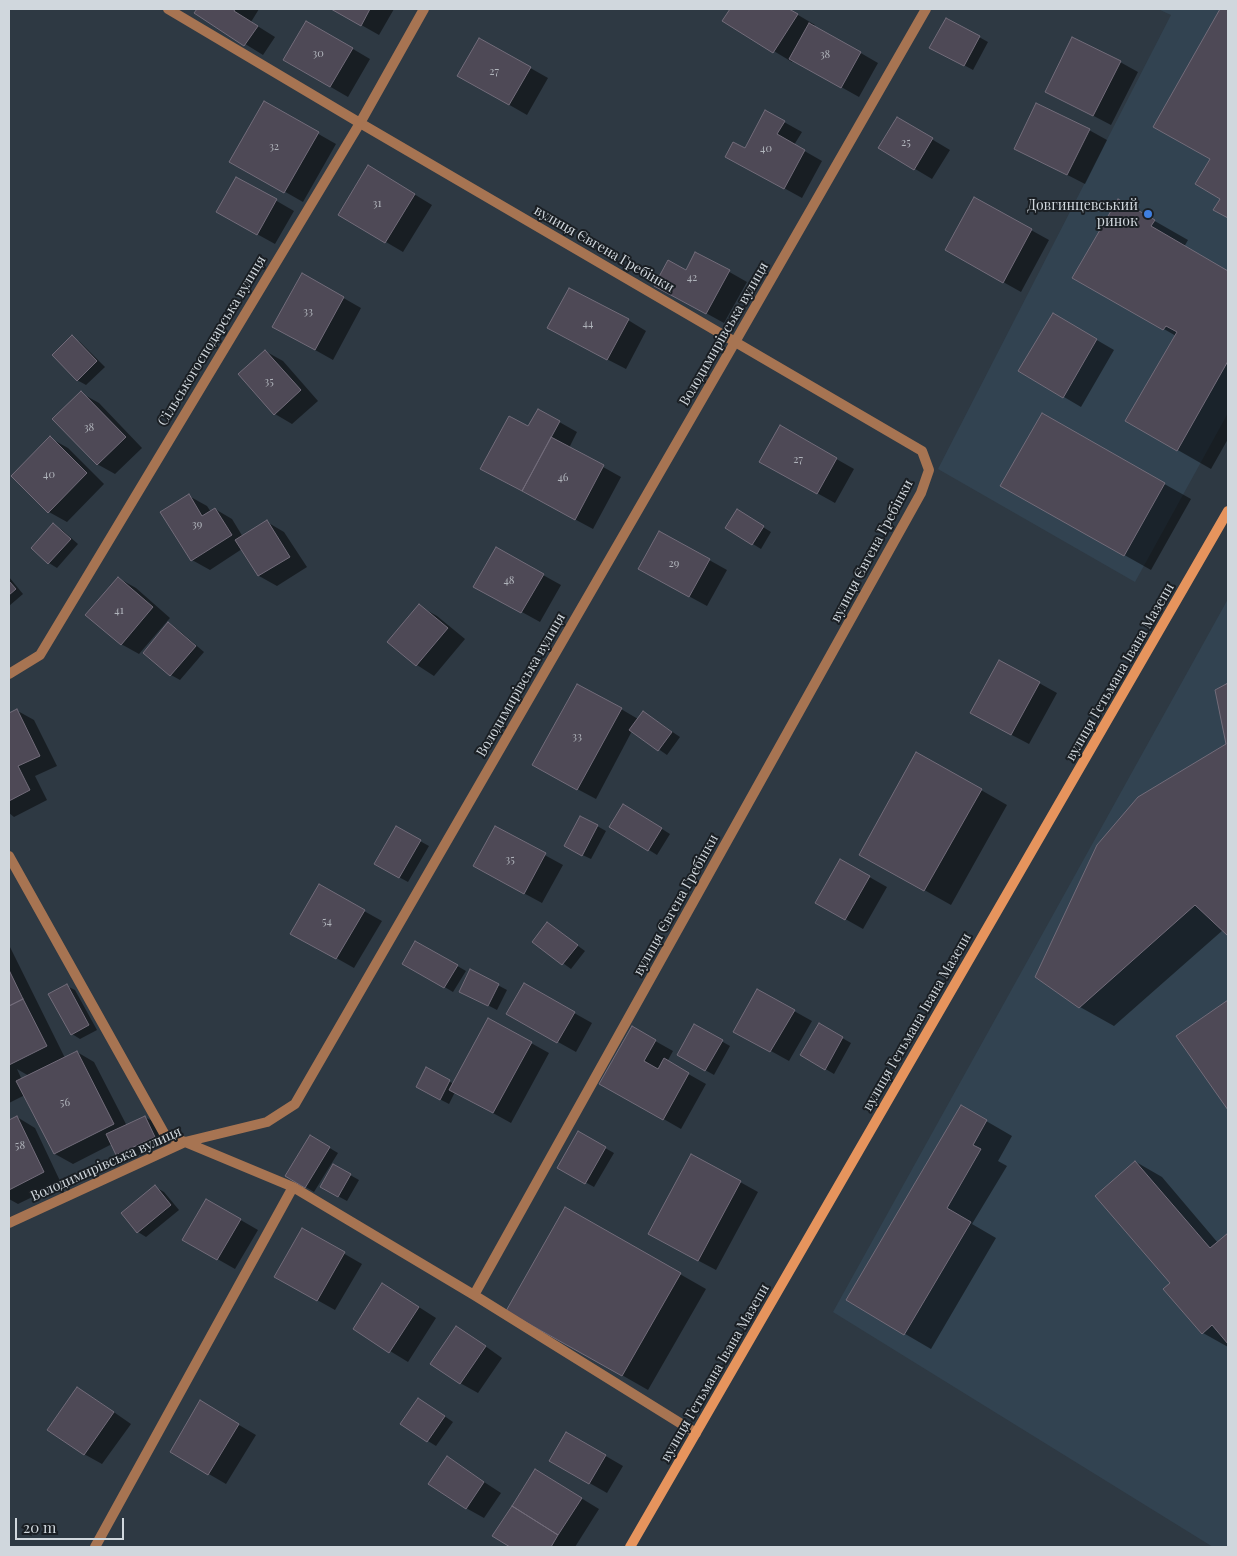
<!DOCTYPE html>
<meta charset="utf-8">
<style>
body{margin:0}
#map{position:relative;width:1237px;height:1556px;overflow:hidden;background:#2e3943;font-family:"Playfair Display",serif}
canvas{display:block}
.frame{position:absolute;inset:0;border:10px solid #d0d7dd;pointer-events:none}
.scale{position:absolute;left:15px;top:1518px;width:109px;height:22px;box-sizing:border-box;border:2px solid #d0d7dd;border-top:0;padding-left:6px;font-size:15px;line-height:18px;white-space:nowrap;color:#d0d7dd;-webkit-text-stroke:4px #1a1f24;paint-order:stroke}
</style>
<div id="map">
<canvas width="1237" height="1556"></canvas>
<div class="frame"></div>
<div class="scale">20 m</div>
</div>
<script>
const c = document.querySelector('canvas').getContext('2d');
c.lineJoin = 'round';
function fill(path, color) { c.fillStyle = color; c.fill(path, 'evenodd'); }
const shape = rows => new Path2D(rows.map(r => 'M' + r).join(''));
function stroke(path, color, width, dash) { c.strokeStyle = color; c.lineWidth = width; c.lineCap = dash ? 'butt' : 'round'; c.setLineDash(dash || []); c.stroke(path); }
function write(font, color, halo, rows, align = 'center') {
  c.font = font + ' "Playfair Display",serif'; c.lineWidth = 4; c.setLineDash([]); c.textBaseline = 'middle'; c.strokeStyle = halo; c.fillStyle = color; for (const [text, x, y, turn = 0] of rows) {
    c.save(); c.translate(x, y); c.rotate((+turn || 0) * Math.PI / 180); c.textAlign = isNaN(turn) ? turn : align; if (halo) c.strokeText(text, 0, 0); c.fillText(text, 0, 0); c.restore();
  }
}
fill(shape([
 [1158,9,1228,9,1228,413,1135,582,938,469,1171,15],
 [1228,599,1228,1547,1213,1547,833,1312]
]), '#324351');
fill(shape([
 [198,9,259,9,251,22,275,37,263,55,195,13],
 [333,9,394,9,379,35],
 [732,9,788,9,815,25,814,26,878,63,859,97,793,60,792,62,724,21],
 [1221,9,1228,9,1228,217,1215,209,1222,198,1211,159,1155,127],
 [307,22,370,59,348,97,284,60],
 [979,37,988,42,973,70,940,52],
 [479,39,548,78,527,115,459,76],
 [1120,62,1138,72,1111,125,1046,91],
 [264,103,336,144,303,202,231,161],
 [766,112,802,132,794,145,822,161,802,198,744,166,745,150],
 [898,119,950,150,932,179,880,148],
 [1089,130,1107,140,1085,184,1015,148],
 [386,177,432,205,403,252,340,215],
 [237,178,294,211,275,244,217,212],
 [975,199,1049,240,1021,292,964,260],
 [1118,200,1188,240,1184,247,1228,273,1228,439,1211,469,1127,421,1176,336,1074,277],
 [696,253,747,282,724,323,673,295],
 [303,275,361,308,333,360,292,337],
 [1054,315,1114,350,1081,407,1020,371],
 [628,320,646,331,626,369,566,338],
 [72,337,80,342,105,367,86,385,77,380],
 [265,351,283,361,318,401,292,424,275,414],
 [81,393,99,403,142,448,115,474,97,464],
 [538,410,577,432,569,448,621,477,593,529,500,479],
 [1042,415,1191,499,1151,570,1002,486],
 [780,427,854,469,835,503,779,472],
 [50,438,68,448,104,484,67,522,49,512,13,476],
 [189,496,207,506,211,512,215,509,232,519,243,537,267,522,284,532,307,567,277,586,259,576,242,549,210,570,192,560],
 [737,511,771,532,761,549,727,528],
 [54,525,62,530,78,544,57,568,49,563,32,548],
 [659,532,727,570,707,606,657,579],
 [496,549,561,585,540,622,493,596],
 [9,577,23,594,9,606],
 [118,578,136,588,170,618,139,654,121,644],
 [419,606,437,616,465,639,434,676,417,665,389,642],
 [169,624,177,629,204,652,180,680,171,675,145,653],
 [1039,683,1057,693,1029,744,989,723],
 [1228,685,1228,935,1223,930,1114,1026,1080,1007,1227,744,1216,691],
 [621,709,638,719,643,712,680,737,667,755,632,731,596,799,551,775],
 [16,710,34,720,57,766,35,776,47,800,14,817,9,813,9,714],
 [981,790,1007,805,951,905,887,869],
 [632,810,670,834,657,855,649,850],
 [581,817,606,831,591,859,574,851],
 [396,828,429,846,408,882,375,864],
 [495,828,563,865,542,903,492,876],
 [841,861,887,887,863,929,817,903],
 [319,886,382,921,354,968,292,933],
 [548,924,585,951,571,969,534,942],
 [416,942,466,971,453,992,404,963],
 [9,945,65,1058,77,1052,94,1062,127,1126,145,1117,154,1122,162,1142,125,1159,117,1154,112,1144,73,1164,55,1154,25,1095,9,1103],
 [17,1069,29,1076,22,1080],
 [471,971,507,990,497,1010,470,996],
 [524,985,592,1023,576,1052,508,1014],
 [67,986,75,990,97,1030,80,1039,72,1034],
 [758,991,812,1021,789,1061,735,1031],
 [1228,1001,1228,1108,1178,1036],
 [819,1025,851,1043,834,1074,802,1055],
 [695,1026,730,1046,714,1075,678,1055],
 [632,1028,673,1051,667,1062,706,1084,681,1129,601,1083],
 [531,1043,549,1053,511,1123,455,1092,449,1104,426,1092,426,1069,454,1084],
 [962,1107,1012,1136,998,1161,1007,1166,972,1224,996,1238,931,1349,847,1300],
 [17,1117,35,1128,61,1183,18,1204,9,1199,9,1121],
 [578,1133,614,1153,594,1187,558,1167],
 [311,1137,338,1153,314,1192,287,1176],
 [1136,1162,1162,1177,1218,1243,1228,1235,1228,1347,1203,1333,1172,1283],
 [334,1166,359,1180,347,1201,321,1187],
 [740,1182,758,1192,716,1270,667,1244],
 [155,1187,164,1192,179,1210,146,1237,138,1232],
 [206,1200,258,1230,235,1269,184,1240],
 [566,1209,706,1289,648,1390,508,1310],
 [303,1230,362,1264,335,1310,276,1277],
 [400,1295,436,1318,408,1362,354,1329],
 [474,1338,502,1358,478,1393,460,1383],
 [78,1389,95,1399,131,1424,102,1464,84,1454],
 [200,1402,256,1435,226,1484,171,1452],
 [427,1404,453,1422,436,1446,428,1441],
 [566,1433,623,1466,607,1493,551,1461],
 [447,1458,501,1493,484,1518,466,1508],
 [553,1481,599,1509,575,1547,512,1547,494,1536]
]), '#0007');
const building = shape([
 [197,9,235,9,234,11,258,26,244,46,194,13,197,9],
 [331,9,370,9,361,26,331,9],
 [730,9,789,9,798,14,773,53,722,21,730,9],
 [1220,9,1228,9,1228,218,1213,210,1220,199,1195,184,1210,159,1153,127,1220,9],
 [946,18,980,36,964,66,929,48,946,18],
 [306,21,353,48,330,87,283,60,306,21],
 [809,23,861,52,841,88,789,59,809,23],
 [1072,37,1121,61,1093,116,1045,92,1072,37],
 [479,38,531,67,509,105,457,76,479,38],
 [264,101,319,132,284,193,229,162,264,101],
 [1036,103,1090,129,1067,175,1014,149,1036,103],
 [765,110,785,121,777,134,805,150,784,189,725,157,733,142,745,148,765,110],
 [897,117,933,138,914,170,878,148,897,117],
 [368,165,415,194,385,243,338,215,368,165],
 [236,177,277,199,257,235,216,212,236,177],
 [974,197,1032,229,1003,283,945,250,974,197],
 [1118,199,1155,220,1151,226,1228,271,1228,361,1177,451,1125,421,1177,332,1166,326,1163,330,1072,278,1118,199],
 [695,252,730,270,706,314,654,286,668,260,686,270,695,252],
 [302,273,344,297,315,350,272,327,302,273],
 [569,288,629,319,607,360,547,328,569,288],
 [1053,313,1097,339,1063,398,1018,371,1053,313],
 [72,335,97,361,77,381,52,355,72,335],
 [265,350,301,390,274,415,238,374,265,350],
 [81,391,126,437,97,465,52,419,81,391],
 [538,409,560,421,522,491,480,469,509,416,528,426,538,409],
 [1042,413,1165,483,1124,556,1000,486,1042,413],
 [780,425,837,458,817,494,759,462,780,425],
 [50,436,87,473,48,513,11,476,50,436],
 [551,437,604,465,575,520,522,491,551,437],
 [189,494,202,516,215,508,232,535,191,561,160,512,189,494],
 [737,509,764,526,752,545,725,528,737,509],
 [267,520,290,557,258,576,235,540,267,520],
 [53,523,71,539,48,564,31,548,53,523],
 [659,531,710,559,689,597,638,569,659,531],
 [496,547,544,574,521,613,473,587,496,547],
 [118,577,153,607,121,645,85,615,118,577],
 [9,581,16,589,9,595,9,581],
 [419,604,448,628,416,666,387,642,419,604],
 [168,622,196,646,170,676,143,653,168,622],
 [999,660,1040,682,1011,735,970,713,999,660],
 [1228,683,1228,936,1195,905,1079,1008,1035,977,1097,845,1138,797,1226,744,1215,690,1228,683],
 [577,684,622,708,577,790,532,765,577,684],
 [17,709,40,756,18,766,30,790,9,801,9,713,17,709],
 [643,711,672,732,658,751,629,730,643,711],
 [916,752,982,789,924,891,859,855,916,752],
 [623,804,662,828,648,851,609,827,623,804],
 [580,816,598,825,582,856,564,846,580,816],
 [396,826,421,840,399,878,374,864,396,826],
 [495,826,546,853,524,894,473,866,495,826],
 [840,859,870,876,845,920,815,903,840,859],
 [319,884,365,910,336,959,290,934,319,884],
 [547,922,578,945,562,965,532,942,547,922],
 [415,941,458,965,444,988,402,964,415,941],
 [470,969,499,984,488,1006,459,992,470,969],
 [9,970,23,999,9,1006,9,970],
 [524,983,575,1012,557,1043,506,1014,524,983],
 [67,984,89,1025,71,1035,48,994,67,984],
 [757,989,795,1010,770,1052,733,1032,757,989],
 [23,999,47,1046,9,1065,9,1006,23,999],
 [1228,1000,1228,1110,1176,1036,1228,1000],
 [488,1018,532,1042,493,1113,449,1090,488,1018],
 [819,1023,843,1037,825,1070,800,1055,819,1023],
 [694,1024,723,1040,705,1071,677,1055,694,1024],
 [632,1026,656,1040,644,1061,658,1069,664,1058,689,1073,663,1120,599,1084,632,1026],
 [77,1051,114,1124,54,1154,16,1081,77,1051],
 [426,1067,450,1080,440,1100,416,1087,426,1067],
 [961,1105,987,1120,973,1145,981,1149,947,1208,971,1222,904,1335,846,1300,961,1105],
 [17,1116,44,1172,9,1190,9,1120,17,1116],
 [145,1116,155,1137,116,1155,106,1134,145,1116],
 [578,1131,606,1147,585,1184,557,1168,578,1131],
 [310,1135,330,1147,305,1188,285,1176,310,1135],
 [691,1154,741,1181,698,1261,648,1234,691,1154],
 [1135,1161,1210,1248,1228,1233,1228,1344,1212,1325,1202,1334,1163,1289,1170,1283,1095,1196,1135,1161],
 [333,1164,351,1174,338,1197,320,1187,333,1164],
 [155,1185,171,1205,137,1233,121,1213,155,1185],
 [206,1199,241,1219,217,1260,182,1240,206,1199],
 [565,1207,681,1273,622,1376,506,1311,565,1207],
 [302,1228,345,1252,317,1301,274,1277,302,1228],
 [382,1283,419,1307,389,1353,353,1329,382,1283],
 [456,1326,486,1346,460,1384,430,1364,456,1326],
 [77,1387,114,1412,84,1455,47,1430,77,1387],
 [418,1398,445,1416,427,1442,400,1424,418,1398],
 [200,1400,239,1424,208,1475,170,1452,200,1400],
 [566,1432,606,1455,589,1484,549,1461,566,1432],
 [447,1456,484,1482,466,1509,428,1484,447,1456],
 [535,1469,582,1498,558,1535,512,1506,535,1469],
 [512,1506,558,1535,551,1547,510,1547,492,1536,512,1506]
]);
fill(building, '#4e4956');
stroke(building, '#726c7a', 1);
stroke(shape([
 [168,9,360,123,922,451,929,470,921,493,474,1295],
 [9,674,40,655,360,123,424,9],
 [9,856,165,1135,185,1142,293,1187,474,1295,696,1433],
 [9,1223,185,1142,267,1122,295,1104,735,342,926,9],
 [95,1547,293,1187]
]), '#a77452', 10);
stroke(shape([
 [630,1547,1228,511]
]), '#e6945d', 10);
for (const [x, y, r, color] of [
 [1148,214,5,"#3f7fe0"]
]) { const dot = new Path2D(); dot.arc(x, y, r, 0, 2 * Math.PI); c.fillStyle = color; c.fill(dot); stroke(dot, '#1a1f24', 2); }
write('11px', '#b0b4bb', null, [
 ["30",318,54],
 ["38",825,55],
 ["27",494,72],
 ["25",906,143],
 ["32",274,147],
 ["40",766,149],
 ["31",377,204],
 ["42",692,278],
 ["33",308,312],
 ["44",588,324],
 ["35",269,382],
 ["38",89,428],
 ["27",798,460],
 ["40",49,475],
 ["46",563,478],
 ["39",197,525],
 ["29",674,564],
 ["48",509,581],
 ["41",119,611],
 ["33",577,737],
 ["35",510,860],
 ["54",327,922],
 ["56",65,1103],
 ["58",20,1146]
]);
write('14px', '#d0d7dd', '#1a1f24', [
 ["Довгинцевський",1138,206],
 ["ринок",1138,222]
], 'right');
write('14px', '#d0d7dd', '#1a1f24', [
 ["вулиця Євгена Гребінки",604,249,30],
 ["Володимирівська вулиця",724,334,-60],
 ["Сільськогосподарська вулиця",212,341,-59],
 ["вулиця Євгена Гребінки",872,551,-62],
 ["вулиця Гетьмана Івана Мазепи",1120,672,-60],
 ["Володимирівська вулиця",521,685,-60],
 ["вулиця Євгена Гребінки",676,905,-61],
 ["вулиця Гетьмана Івана Мазепи",917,1022,-60],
 ["Володимирівська вулиця",106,1164,-24],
 ["вулиця Гетьмана Івана Мазепи",715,1373,-60]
]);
</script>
